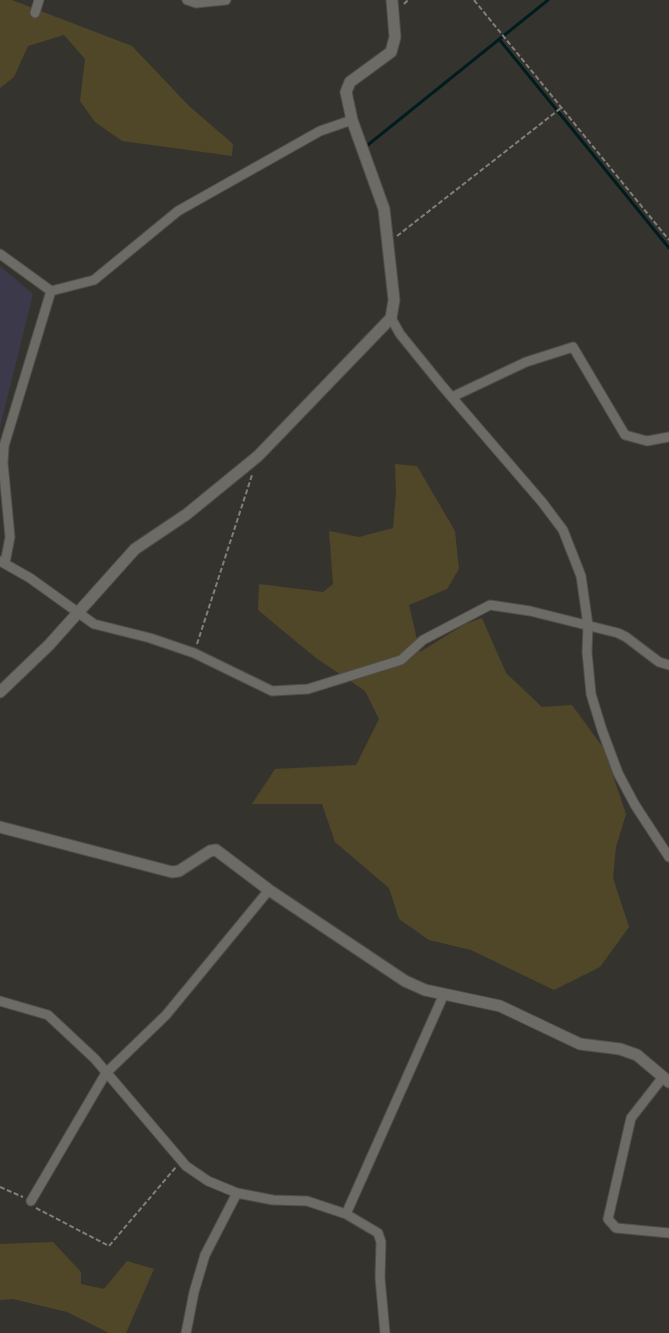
<!DOCTYPE html>
<style>
body{margin:0}
canvas{display:block;background:#35332e}
</style>
<canvas width="669" height="1333"></canvas>
<script>
const c = document.querySelector('canvas').getContext('2d');
c.lineJoin = 'round';
function fill(path, color) { c.fillStyle = color; c.fill(path, 'evenodd'); }
const shape = rows => new Path2D(rows.map(r => 'M' + r).join(''));
function stroke(path, color, width, dash) { c.strokeStyle = color; c.lineWidth = width; c.lineCap = dash ? 'butt' : 'round'; c.setLineDash(dash || []); c.stroke(path); }
fill(shape([
 [0,266,33,294,0,427]
]), '#3b394a');
fill(shape([
 [0,0,12,0,132,46,189,106,233,144,232,156,122,141,95,122,80,101,85,59,64,35,28,46,14,77,0,88],
 [395,464,417,466,455,531,459,569,447,589,409,605,420,652,465,624,482,618,506,673,542,707,572,705,604,749,626,814,616,847,613,878,629,927,600,967,554,990,471,950,429,940,399,919,389,888,335,842,322,804,252,804,275,769,356,765,379,719,365,691,316,658,258,610,259,584,323,592,333,584,329,531,359,537,393,528,396,493],
 [53,1242,81,1272,81,1284,104,1289,127,1261,154,1269,126,1333,109,1333,67,1312,13,1299,0,1300,0,1244]
]), '#504628');
stroke(shape([
 [499,39,669,248],
 [364,148,548,0]
]), '#001c1e', 3);
const minor = shape([
 [187,0,196,3,226,0],
 [35,13,39,0],
 [0,254,51,291],
 [51,291,94,280,178,211,320,131,352,120],
 [391,318,400,334,443,387,542,502,563,530,581,576,588,625,587,652,591,694,602,730,618,773,635,805,669,857],
 [452,397,526,362,573,347,625,435,647,441,669,437],
 [0,561,30,578,94,624,150,638,194,653,272,691,308,689,401,660,423,640,490,605,530,611,618,633,626,637,659,662,669,665],
 [5,563,10,537,3,463,4,446,51,291],
 [0,1001,48,1015,95,1059,186,1166,208,1181,237,1193,273,1200,307,1201,346,1214,378,1233,381,1242,380,1278,385,1333],
 [663,1077,631,1118,608,1219,616,1228,669,1233],
 [31,1201,106,1073,166,1015,269,890],
 [346,1214,444,994],
 [186,1333,194,1292,205,1255,237,1193]
]);
const tertiary = shape([
 [0,692,49,645,135,549,187,514,258,456,391,318,394,300,384,209,352,120,346,92,350,82,391,52,395,37,392,0],
 [0,827,172,872,179,871,210,851,216,850,269,890,405,981,425,990,500,1006,580,1044,620,1049,637,1055,669,1082]
]);
stroke(minor, '#504e4b', 11);
stroke(tertiary, '#504e4b', 13);
stroke(shape([
 [474,0,669,240],
 [404,4,408,0],
 [397,236,561,108],
 [197,644,252,475],
 [0,1187,23,1197],
 [36,1208,109,1246,176,1167]
]), '#807f7b', 2, [5, 2.5]);
stroke(minor, '#6d6b66', 9);
stroke(tertiary, '#6d6b66', 11);
</script>
